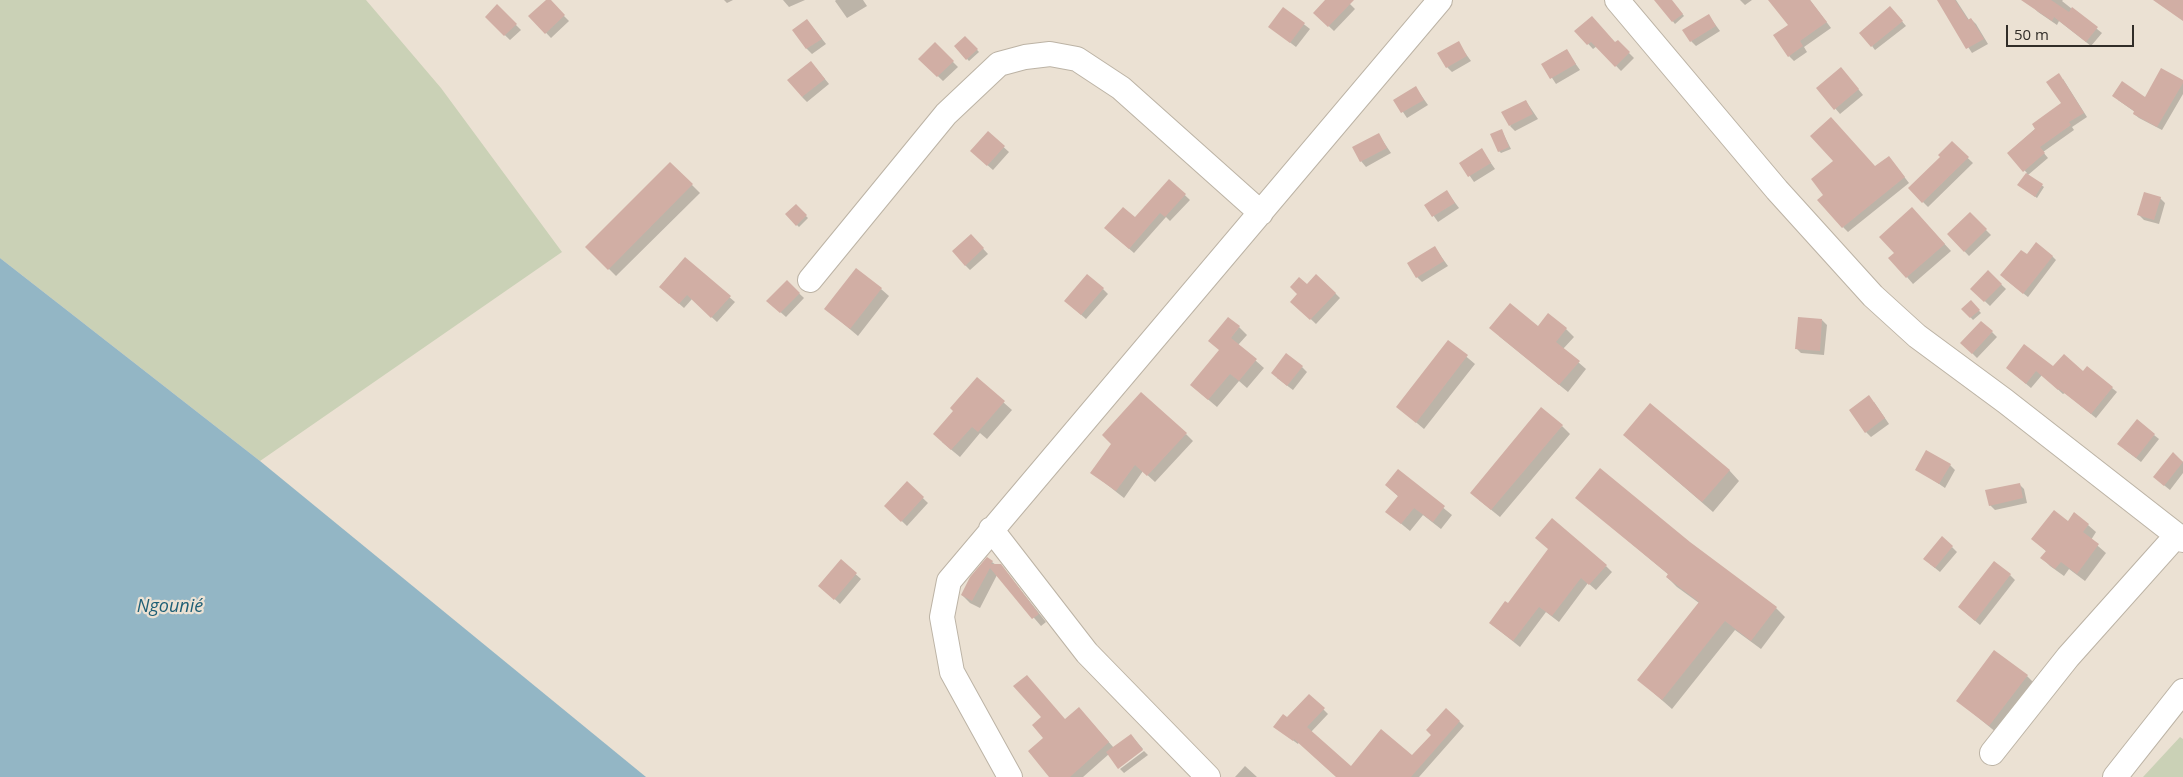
<!DOCTYPE html>
<meta charset="utf-8">
<style>
body{margin:0}
#map{position:relative;width:2183px;height:777px;overflow:hidden;background:#ebe1d3;font-family:"Open Sans",sans-serif}
canvas{display:block}
.scale{position:absolute;left:2006px;top:25px;width:128px;height:22px;box-sizing:border-box;border:2px solid #312d28;border-top:0;padding-left:6px;font-size:15px;line-height:18px;white-space:nowrap;color:#312d28;-webkit-text-stroke:4px #ebe1d3;paint-order:stroke}
</style>
<div id="map">
<canvas width="2183" height="777"></canvas>
<div class="scale">50 m</div>
</div>
<script>
const c = document.querySelector('canvas').getContext('2d');
c.lineJoin = 'round';
function fill(path, color) { c.fillStyle = color; c.fill(path, 'evenodd'); }
const shape = rows => new Path2D(rows.map(r => 'M' + r).join(''));
function stroke(path, color, width, dash) { c.strokeStyle = color; c.lineWidth = width; c.lineCap = dash ? 'butt' : 'round'; c.setLineDash(dash || []); c.stroke(path); }
function write(font, color, halo, rows, align = 'center') {
  c.font = font + ' "Open Sans",sans-serif'; c.lineWidth = 4.5; c.setLineDash([]); c.textBaseline = 'middle'; c.strokeStyle = halo; c.fillStyle = color; for (const [text, x, y, turn = 0] of rows) {
    c.save(); c.translate(x, y); c.rotate((+turn || 0) * Math.PI / 180); c.textAlign = isNaN(turn) ? turn : align; if (halo) c.strokeText(text, 0, 0); c.fillText(text, 0, 0); c.restore();
  }
}
fill(shape([
 [0,0,366,0,441,88,562,252,260,461,0,258],
 [2180,737,2183,739,2183,777,2143,777]
]), '#cad1b6');
fill(shape([
 [0,258,260,461,646,777,0,777]
]), '#93b6c5');
fill(shape([
 [548,0,569,21,551,38,530,16],
 [724,0,733,0,727,3],
 [783,0,805,0,789,7],
 [836,0,863,0,867,6,847,18,835,1],
 [1326,0,1346,0,1355,9,1334,31,1315,13],
 [1666,0,1671,0,1684,16,1675,24,1660,5],
 [1740,0,1752,0,1745,5],
 [1770,0,1810,0,1831,28,1804,47,1807,52,1794,61,1789,56,1790,25],
 [1938,0,1956,0,1969,20,1971,19,1976,24,1988,44,1972,53],
 [2038,0,2063,0,2062,1,2102,33,2091,46,2059,21,2057,25,2038,12,2033,7],
 [497,6,521,30,510,40,486,17],
 [1283,8,1310,29,1296,47,1275,31],
 [1894,12,1906,26,1875,50,1872,46],
 [1709,16,1720,31,1696,46,1691,41],
 [807,20,826,44,812,54,807,49],
 [1576,31,1616,44,1618,42,1634,58,1621,71,1597,46,1593,49],
 [965,37,979,52,969,61,955,46],
 [1458,43,1471,61,1452,72,1447,67],
 [935,44,958,67,943,81,920,59],
 [1566,50,1580,70,1556,84,1543,64],
 [816,68,829,84,807,102,802,97],
 [1846,74,1863,95,1840,114,1818,88],
 [2063,79,2087,117,2072,127,2074,130,2043,152,2048,158,2028,175,2044,187,2037,198,2019,185,2027,173,2008,153,2063,104],
 [2183,82,2183,94,2162,130,2139,118,2134,114,2135,112,2118,100,2145,99],
 [1416,88,1428,105,1407,118,1395,100],
 [1526,101,1538,119,1515,131,1510,126],
 [1502,131,1511,149,1501,153,1499,151],
 [988,133,1009,152,993,170,977,156],
 [1379,135,1391,153,1366,167,1361,161],
 [1952,143,1973,163,1928,207,1909,188,1942,157],
 [1482,150,1495,169,1474,182,1461,163],
 [1889,157,1909,183,1848,232,1843,227,1875,167],
 [670,163,700,193,616,276,587,247],
 [1170,181,1190,200,1170,221,1166,217,1134,253,1111,233,1135,218],
 [1447,192,1459,208,1438,222,1426,205],
 [2160,198,2165,203,2159,224,2144,220,2139,215],
 [796,206,808,218,799,227,787,215],
 [1970,214,1991,235,1969,256,1948,234],
 [1919,216,1951,251,1913,284,1907,277,1895,253],
 [976,241,988,254,970,270,965,265],
 [1435,248,1448,266,1422,282,1417,277],
 [2027,256,2052,256,2056,260,2028,297,2005,279],
 [685,259,735,302,717,322,692,299,684,308,666,292],
 [1988,272,2006,289,1990,306,1972,289],
 [787,282,804,298,786,317,768,301],
 [1307,286,1335,293,1340,298,1316,324,1297,306],
 [881,289,889,296,858,336,826,309],
 [1103,289,1108,294,1086,319,1071,306],
 [1971,302,1981,313,1973,320,1963,309],
 [1822,320,1827,325,1824,355,1801,353,1796,348],
 [1239,327,1247,335,1238,345,1264,368,1247,388,1239,381,1217,407,1191,385],
 [1538,327,1566,329,1574,337,1563,349,1586,369,1568,392,1499,336],
 [1992,332,1997,337,1977,358,1962,343],
 [1449,342,1475,364,1424,429,1398,407],
 [1302,367,1307,372,1293,390,1277,378],
 [2007,368,2054,368,2083,373,2112,388,2117,392,2096,418,2065,393,2063,394,2042,375,2031,388],
 [977,379,1012,410,987,439,980,433,960,457,942,442,955,411],
 [1874,402,1889,424,1871,437,1866,432],
 [1562,426,1570,434,1500,517,1479,500],
 [1186,434,1193,441,1155,482,1143,471,1124,498,1091,472],
 [1624,435,1729,470,1739,481,1713,512],
 [2154,435,2159,439,2141,462,2124,449],
 [2173,454,2183,462,2183,473,2170,490,2160,482],
 [1950,465,1955,470,1945,488,1917,469],
 [1398,471,1452,515,1441,529,1423,515,1410,531,1387,512,1399,497,1386,485],
 [907,483,928,503,907,526,886,506],
 [2019,484,2024,489,2027,503,1995,510,1990,505],
 [1577,498,1689,543,1776,608,1785,617,1761,649,1735,630,1672,709,1639,680,1699,603,1677,587,1667,577,1669,575],
 [2068,522,2088,525,2096,532,2091,540,2106,553,2085,581,2069,569,2064,576,2050,566,2042,558,2047,552,2033,539],
 [1952,547,1957,552,1940,572,1930,564],
 [841,561,861,579,840,604,825,590],
 [992,562,996,565,1000,565,1008,574,1046,622,1041,626,997,575,980,608,970,603,962,595],
 [1606,566,1612,572,1596,590,1588,583,1559,622,1546,612,1520,647,1490,623,1508,605],
 [2010,575,2015,580,1980,625,1959,607],
 [2027,676,2035,684,1997,733,1958,701],
 [1309,695,1328,714,1311,732,1351,768,1412,756,1433,735,1447,710,1464,726,1419,777,1337,777,1299,742,1298,744,1280,731,1287,718],
 [1085,715,1114,748,1131,735,1143,749,1119,767,1109,754,1083,777,1051,777,1042,717,1066,720],
 [1144,751,1148,755,1124,773,1120,769],
 [1245,766,1257,777,1235,777]
]), '#0003');
fill(shape([
 [546,0,551,0,565,15,545,34,528,16],
 [1325,0,1354,0,1328,27,1313,13],
 [1654,0,1672,0,1683,14,1672,22],
 [1768,0,1810,0,1827,22,1800,41,1803,46,1788,57,1773,35,1788,25],
 [1937,0,1955,0,1968,20,1971,18,1984,39,1966,49],
 [2021,0,2051,0,2069,12,2072,7,2098,27,2086,42,2054,17,2052,21],
 [2153,0,2183,0,2183,21],
 [497,4,517,24,504,36,485,17],
 [1890,6,1903,21,1871,47,1859,33],
 [1283,7,1305,23,1290,43,1268,27],
 [1709,14,1716,26,1690,42,1682,30],
 [1592,16,1615,42,1618,40,1630,52,1615,67,1591,42,1587,45,1574,31],
 [807,19,822,39,806,49,792,30],
 [965,36,978,49,966,60,954,46],
 [1459,41,1467,56,1446,68,1437,53],
 [935,42,954,61,937,77,918,59],
 [1567,49,1576,64,1550,79,1541,64],
 [811,61,825,79,802,97,787,80],
 [1841,67,1859,89,1834,110,1816,88],
 [2161,68,2183,80,2183,83,2157,127,2133,114,2134,111,2112,96,2122,81,2145,97],
 [2059,73,2084,113,2069,122,2071,125,2040,147,2045,153,2023,172,2007,153,2035,129,2032,124,2061,103,2046,82],
 [1416,86,1424,100,1401,113,1393,100],
 [1526,100,1533,114,1509,126,1501,112],
 [1831,117,1875,166,1889,156,1905,177,1842,228,1817,200,1823,195,1811,179,1833,161,1810,136],
 [1502,129,1509,147,1498,152,1490,134],
 [988,131,1005,146,987,166,970,151],
 [1379,133,1387,148,1360,162,1352,147],
 [1952,141,1969,157,1922,203,1908,188,1940,157,1938,155],
 [1482,148,1491,163,1468,177,1459,163],
 [670,162,693,184,608,270,585,247],
 [2026,173,2043,184,2035,197,2017,185],
 [1169,179,1186,194,1165,217,1160,213,1129,249,1104,228,1123,207,1135,217],
 [1447,190,1455,203,1432,217,1424,205],
 [2144,192,2161,197,2154,220,2137,215],
 [796,204,807,215,796,226,785,214],
 [1912,207,1945,244,1906,278,1888,258,1894,253,1879,237],
 [1970,212,1987,229,1964,252,1947,234],
 [971,234,984,248,965,266,952,251],
 [2036,242,2053,256,2023,294,2000,275,2021,250,2027,254],
 [1435,246,1444,261,1416,278,1407,263],
 [685,257,731,296,711,318,687,295,679,304,659,287],
 [856,268,882,288,850,329,824,309],
 [1988,270,2002,284,1984,302,1970,289],
 [1087,274,1104,288,1081,315,1064,301],
 [1316,274,1336,293,1310,320,1290,302,1297,294,1290,287,1299,277,1307,284],
 [787,280,800,293,780,313,766,301],
 [1971,300,1980,310,1970,318,1961,309],
 [1510,303,1538,326,1548,313,1567,328,1556,342,1580,361,1559,385,1489,328],
 [1228,317,1240,326,1231,338,1257,359,1239,381,1230,374,1208,400,1190,385,1219,350,1208,341],
 [1798,317,1822,319,1820,351,1795,349],
 [1981,321,1993,331,1972,354,1960,343],
 [1448,340,1468,355,1416,423,1396,407],
 [2024,344,2053,366,2064,354,2083,371,2087,366,2113,387,2091,414,2059,389,2058,390,2036,371,2026,384,2006,368],
 [1286,353,1303,366,1287,386,1271,373],
 [977,377,1005,401,978,432,972,427,951,450,933,434,953,411,950,408],
 [1141,392,1187,433,1147,476,1135,465,1116,491,1090,473,1111,444,1102,435],
 [1869,395,1885,418,1865,433,1849,410],
 [1650,403,1730,470,1702,502,1623,435],
 [1541,407,1563,425,1491,510,1470,493],
 [2137,419,2155,434,2136,458,2117,444],
 [1926,450,1951,464,1939,484,1915,470],
 [2173,452,2183,462,2164,486,2153,477],
 [1600,468,1690,542,1777,607,1751,641,1725,621,1662,700,1637,680,1699,602,1666,577,1668,574,1575,498],
 [1398,469,1445,506,1433,522,1414,508,1401,524,1385,512,1398,496,1385,485],
 [907,481,924,497,901,522,884,506],
 [2020,483,2023,498,1989,506,1985,490],
 [2054,510,2068,521,2074,512,2089,524,2083,532,2099,544,2077,574,2061,562,2055,569,2040,558,2046,551,2031,539],
 [1552,518,1607,565,1589,585,1581,578,1552,616,1539,607,1513,641,1489,623,1505,601,1508,603,1548,549,1535,538],
 [1942,536,1953,546,1935,568,1923,559],
 [987,557,993,561,991,564,1001,564,1039,614,1032,619,990,568,972,601,961,595,970,577],
 [841,559,857,573,834,600,818,586],
 [1994,561,2011,574,1975,621,1958,607],
 [1994,650,2028,675,1989,726,1956,701],
 [1027,675,1065,719,1079,707,1109,742,1070,777,1049,777,1028,751,1043,738,1032,725,1041,717,1013,686],
 [1309,694,1325,708,1307,727,1351,766,1381,729,1412,755,1431,735,1426,730,1446,708,1460,721,1411,777,1336,777,1294,739,1293,741,1273,727,1283,714,1287,717],
 [1131,734,1143,750,1118,769,1106,752]
]), '#d1aea4');
const minor = shape([
 [1617,0,1777,190,1873,296,1917,336,2005,401,2183,540],
 [810,280,946,114,999,64,1025,57,1050,54,1077,59,1121,88,1261,213],
 [991,529,1087,653,1208,777],
 [1992,753,2068,657,2177,535],
 [1010,777,952,672,942,617,949,581,1440,0],
 [2115,777,2183,691]
]);
stroke(minor, '#bcb3a5', 26);
stroke(minor, '#fff', 24);
write('italic 18px', '#1e5f76', '#ebe1d3', [
 ["Ngounié",170,607]
]);
</script>
